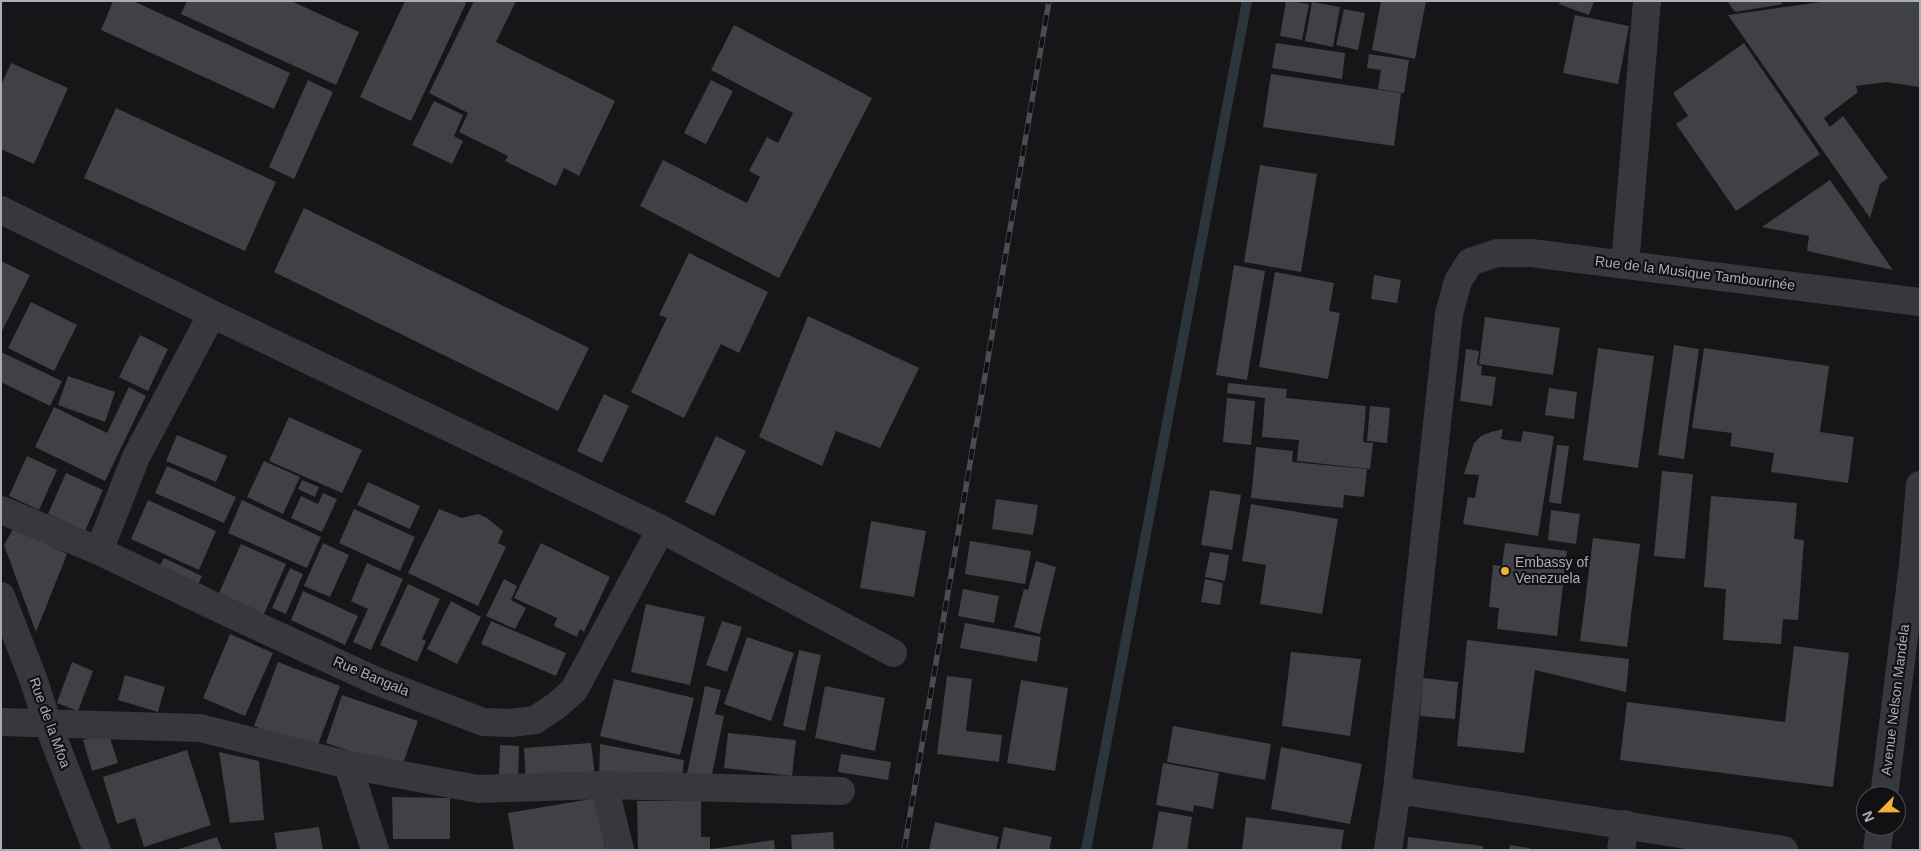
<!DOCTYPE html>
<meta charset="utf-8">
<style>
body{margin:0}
#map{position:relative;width:1921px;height:851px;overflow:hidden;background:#161618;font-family:Helvetica,sans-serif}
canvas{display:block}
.frame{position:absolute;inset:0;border:2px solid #a8adb8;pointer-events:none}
.north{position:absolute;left:1856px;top:786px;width:50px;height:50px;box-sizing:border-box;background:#111113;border:1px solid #4d4f55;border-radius:50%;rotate:247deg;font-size:14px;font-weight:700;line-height:20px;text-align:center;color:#a8adb8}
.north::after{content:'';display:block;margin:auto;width:18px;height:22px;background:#f2b134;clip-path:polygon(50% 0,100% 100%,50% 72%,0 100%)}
</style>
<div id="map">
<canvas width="1921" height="851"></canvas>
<div class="frame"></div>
<div class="north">N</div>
</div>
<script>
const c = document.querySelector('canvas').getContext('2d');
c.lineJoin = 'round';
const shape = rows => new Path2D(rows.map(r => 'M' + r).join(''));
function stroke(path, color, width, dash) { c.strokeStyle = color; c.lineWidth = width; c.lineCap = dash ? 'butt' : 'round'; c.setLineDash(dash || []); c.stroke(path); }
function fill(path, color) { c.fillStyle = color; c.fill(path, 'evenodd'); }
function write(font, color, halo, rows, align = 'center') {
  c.font = font + ' Helvetica,sans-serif'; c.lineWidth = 4.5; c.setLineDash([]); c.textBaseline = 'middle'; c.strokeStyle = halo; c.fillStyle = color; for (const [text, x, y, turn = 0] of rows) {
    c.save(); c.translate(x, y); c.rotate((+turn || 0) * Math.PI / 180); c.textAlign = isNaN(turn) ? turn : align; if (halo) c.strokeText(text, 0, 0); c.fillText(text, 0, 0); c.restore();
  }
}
stroke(shape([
 [1086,850,1247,1]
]), '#2c353c', 10);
fill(shape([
 [113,1,133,1,290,73,274,109,101,30],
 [187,1,291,1,359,32,336,85,181,14],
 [405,1,467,1,411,121,360,97],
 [474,1,516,1,496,42,615,101,579,176,564,168,556,186,505,161,508,156,459,132,468,113,429,93],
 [1286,1,1309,4,1302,40,1280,36],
 [1381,1,1426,1,1415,59,1372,50],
 [1560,1,1594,1,1589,15,1559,4],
 [1727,1,1780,1,1783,4,1735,12],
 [1828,1,1919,1,1920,87,1886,82,1856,86,1858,92,1824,118,1830,127,1843,116,1888,178,1880,184,1870,218,1728,15],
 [1312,2,1340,7,1333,47,1305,41],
 [1344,9,1365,13,1358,50,1336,45],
 [1575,15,1629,26,1618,84,1563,73],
 [734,25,872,98,779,278,640,206,663,160,747,203,760,177,749,171,767,137,778,143,793,113,711,70],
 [1276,43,1345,53,1342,79,1272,68],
 [1744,43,1820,154,1736,211,1676,124,1688,116,1673,93],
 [1369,54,1409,60,1404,93,1378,89,1381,70,1367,68],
 [11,63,68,88,34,164,1,149,1,85],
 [1271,74,1401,93,1394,146,1263,127],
 [308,80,333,92,294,179,269,167],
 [711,80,733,91,706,144,684,133],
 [434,101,463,115,454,136,463,141,452,164,412,145],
 [116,108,276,182,245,251,84,178],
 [1260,165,1317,174,1301,272,1244,262],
 [1830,180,1893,270,1807,251,1809,236,1762,227],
 [304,208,589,348,558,411,274,272],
 [689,253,768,292,739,353,721,344,684,418,631,392,667,318,659,315],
 [1,261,30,275,1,333],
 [1234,265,1265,271,1247,380,1216,375],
 [1275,272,1334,283,1329,311,1340,313,1328,379,1259,367],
 [1374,275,1401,280,1397,303,1371,299],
 [31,302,77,325,54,371,8,348],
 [808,316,919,368,880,448,836,431,822,466,759,437],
 [1485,317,1560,328,1553,375,1479,364],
 [140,335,168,349,148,391,119,377],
 [1674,345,1699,349,1684,459,1658,455],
 [1598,348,1654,356,1638,468,1583,460],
 [1704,348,1829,366,1820,432,1854,437,1848,483,1771,472,1774,453,1730,446,1732,433,1692,428],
 [1466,349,1479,351,1477,365,1482,366,1481,375,1496,377,1492,406,1460,401],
 [1,352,62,381,50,406,1,382],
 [68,376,115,392,105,422,58,405],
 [1228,383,1287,389,1286,398,1366,406,1363,442,1373,443,1370,469,1297,461,1299,440,1262,437,1265,398,1227,393],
 [129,387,146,396,105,481,35,447,54,407,107,433],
 [1549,388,1577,392,1574,419,1545,415],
 [604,394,629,406,602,463,577,451],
 [1227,398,1255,401,1251,445,1223,442],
 [1370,406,1390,408,1387,443,1367,441],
 [289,417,362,450,342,493,269,461],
 [1503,429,1501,439,1521,442,1523,431,1554,436,1538,536,1463,524,1468,497,1475,498,1479,475,1464,474,1474,443,1481,436,1491,432],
 [177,435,227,456,216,482,166,461],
 [716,436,746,451,714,516,685,502],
 [1557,445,1569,446,1561,504,1549,502],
 [1256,447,1293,451,1292,462,1367,469,1364,497,1344,495,1343,508,1251,498],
 [27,456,57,470,39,510,9,496],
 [264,461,300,477,283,514,247,497],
 [167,466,236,497,224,523,155,493],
 [1662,471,1693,474,1685,559,1654,556],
 [66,473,103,490,85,531,48,514],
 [302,480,319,487,315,497,298,489],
 [368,482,420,506,410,529,357,505],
 [1210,490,1241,495,1232,550,1201,545],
 [323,493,337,499,322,532,291,518,301,496,318,504],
 [1711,496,1797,503,1794,539,1804,540,1798,620,1783,619,1781,644,1723,640,1726,589,1704,587],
 [996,499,1038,505,1033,535,992,529],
 [148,500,216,531,199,570,131,539],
 [242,500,321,537,307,568,228,533],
 [1251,504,1338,519,1322,614,1260,604,1266,565,1242,561],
 [354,509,415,537,400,571,339,543],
 [439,509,462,518,478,514,487,518,503,531,498,543,506,547,478,606,408,573],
 [1551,510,1580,514,1576,544,1548,540],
 [871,521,926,531,914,597,860,588],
 [14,527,67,554,36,632,4,545],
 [1593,538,1640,544,1627,647,1580,641],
 [970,541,1031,551,1025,584,965,574],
 [323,543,349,555,330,597,304,586],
 [541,543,610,577,584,632,580,629,577,637,554,626,557,618,514,598],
 [1505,543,1567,551,1557,636,1497,629,1499,608,1489,607,1493,565,1502,566],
 [241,544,286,564,264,614,219,593],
 [1210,552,1229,555,1225,581,1205,577],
 [164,558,202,576,197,587,158,569],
 [1036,561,1056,567,1040,634,1014,627,1024,589,1028,590],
 [367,563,403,579,371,650,353,642,368,609,351,601],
 [290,568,303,574,286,614,272,608],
 [504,579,517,586,511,600,526,608,515,629,486,616],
 [1205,579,1223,583,1220,605,1201,602],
 [408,584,440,599,422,639,426,641,417,662,380,645],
 [963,589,999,596,994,623,958,616],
 [303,591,358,616,345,645,291,620],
 [451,601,481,617,457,664,427,649],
 [646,604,705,617,690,685,631,672],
 [491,621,566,653,556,676,481,644],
 [722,621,742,627,727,672,706,665],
 [965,623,1041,637,1037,662,960,648],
 [230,634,273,653,245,716,203,698],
 [747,637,794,653,771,721,724,704],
 [1467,640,1629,659,1626,692,1535,670,1524,753,1457,746],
 [1794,646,1849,653,1833,787,1620,760,1627,702,1785,722],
 [799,650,821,655,805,731,783,726],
 [1291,652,1361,659,1350,736,1282,726],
 [72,662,93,671,78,711,57,703],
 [278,662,340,686,316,750,254,726],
 [125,675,165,687,158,712,118,700],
 [947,676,972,679,966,731,1002,735,999,762,937,754],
 [1423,678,1458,682,1455,719,1420,716],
 [614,679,694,698,680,755,600,736],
 [1021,680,1068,688,1055,771,1007,763],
 [705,686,721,690,715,714,724,716,711,779,687,774],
 [825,686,885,698,875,751,815,738],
 [342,695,418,721,401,769,326,743],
 [1173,726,1271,744,1265,780,1167,762],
 [108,732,118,763,92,771,83,740],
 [728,733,796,740,792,776,724,768],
 [591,743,595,775,526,781,524,748],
 [600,744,684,760,682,777,599,777],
 [500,745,519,746,518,778,499,777],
 [1281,747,1362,764,1350,824,1271,809],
 [187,750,211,825,144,847,135,818,117,824,103,777],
 [219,752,259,761,264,820,230,823],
 [841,754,891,762,888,780,838,772],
 [1163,763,1219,773,1213,809,1194,805,1193,812,1156,805],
 [392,797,450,798,450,839,393,839],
 [597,798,605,850,514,850,508,813],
 [637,801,701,801,701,837,710,837,710,850,638,850],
 [1159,811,1192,817,1187,850,1152,850],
 [1246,817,1344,830,1341,850,1242,850],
 [935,822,999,837,996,850,929,850],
 [319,827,323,850,277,850,274,833],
 [1004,827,1052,837,1049,850,999,850],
 [833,832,834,850,792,850,791,835],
 [217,837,222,850,179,850,179,849],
 [1408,837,1483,846,1483,850,1407,850],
 [774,840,775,850,711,850,711,849],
 [1510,845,1529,848,1529,850,1509,850]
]), '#404145');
stroke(shape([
 [1,210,212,314,661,529,893,653],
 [1625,265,1647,1],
 [1,510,99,551,233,615,374,680,483,722,511,723,535,720,556,706,574,690,661,529],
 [99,551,136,457,212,314],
 [1,722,200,728,348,765,478,789,604,785,841,791],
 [348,765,375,850],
 [604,785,620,850],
 [1397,790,1784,850],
 [1388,850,1397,790,1449,314,1458,281,1470,262,1497,253,1531,253,1920,302],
 [1621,850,1625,824]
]), '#37383d', 28);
stroke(shape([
 [1,596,34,681,47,722,97,850],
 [1884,796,1913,565,1920,485],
 [1877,850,1880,826]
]), '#37383d', 28);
const rail = shape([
 [904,850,1049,1]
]);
stroke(rail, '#4a4c52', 5.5);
stroke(rail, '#111113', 4, [11]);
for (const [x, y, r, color] of [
 [1505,571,5,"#f2b134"]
]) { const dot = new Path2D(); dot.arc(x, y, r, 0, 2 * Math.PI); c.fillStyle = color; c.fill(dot); stroke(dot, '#111113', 2); }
write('14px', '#a8adb8', '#111113', [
 ["Rue de la Musique Tambourinée",1695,274,7],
 ["Rue Bangala",371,677,23],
 ["Avenue Nelson Mandela",1896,700,-83],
 ["Rue de la Mfoa",49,723,70]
]);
write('14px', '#a8adb8', '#111113', [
 ["Embassy of",1515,563],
 ["Venezuela",1515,579]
], 'left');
</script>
